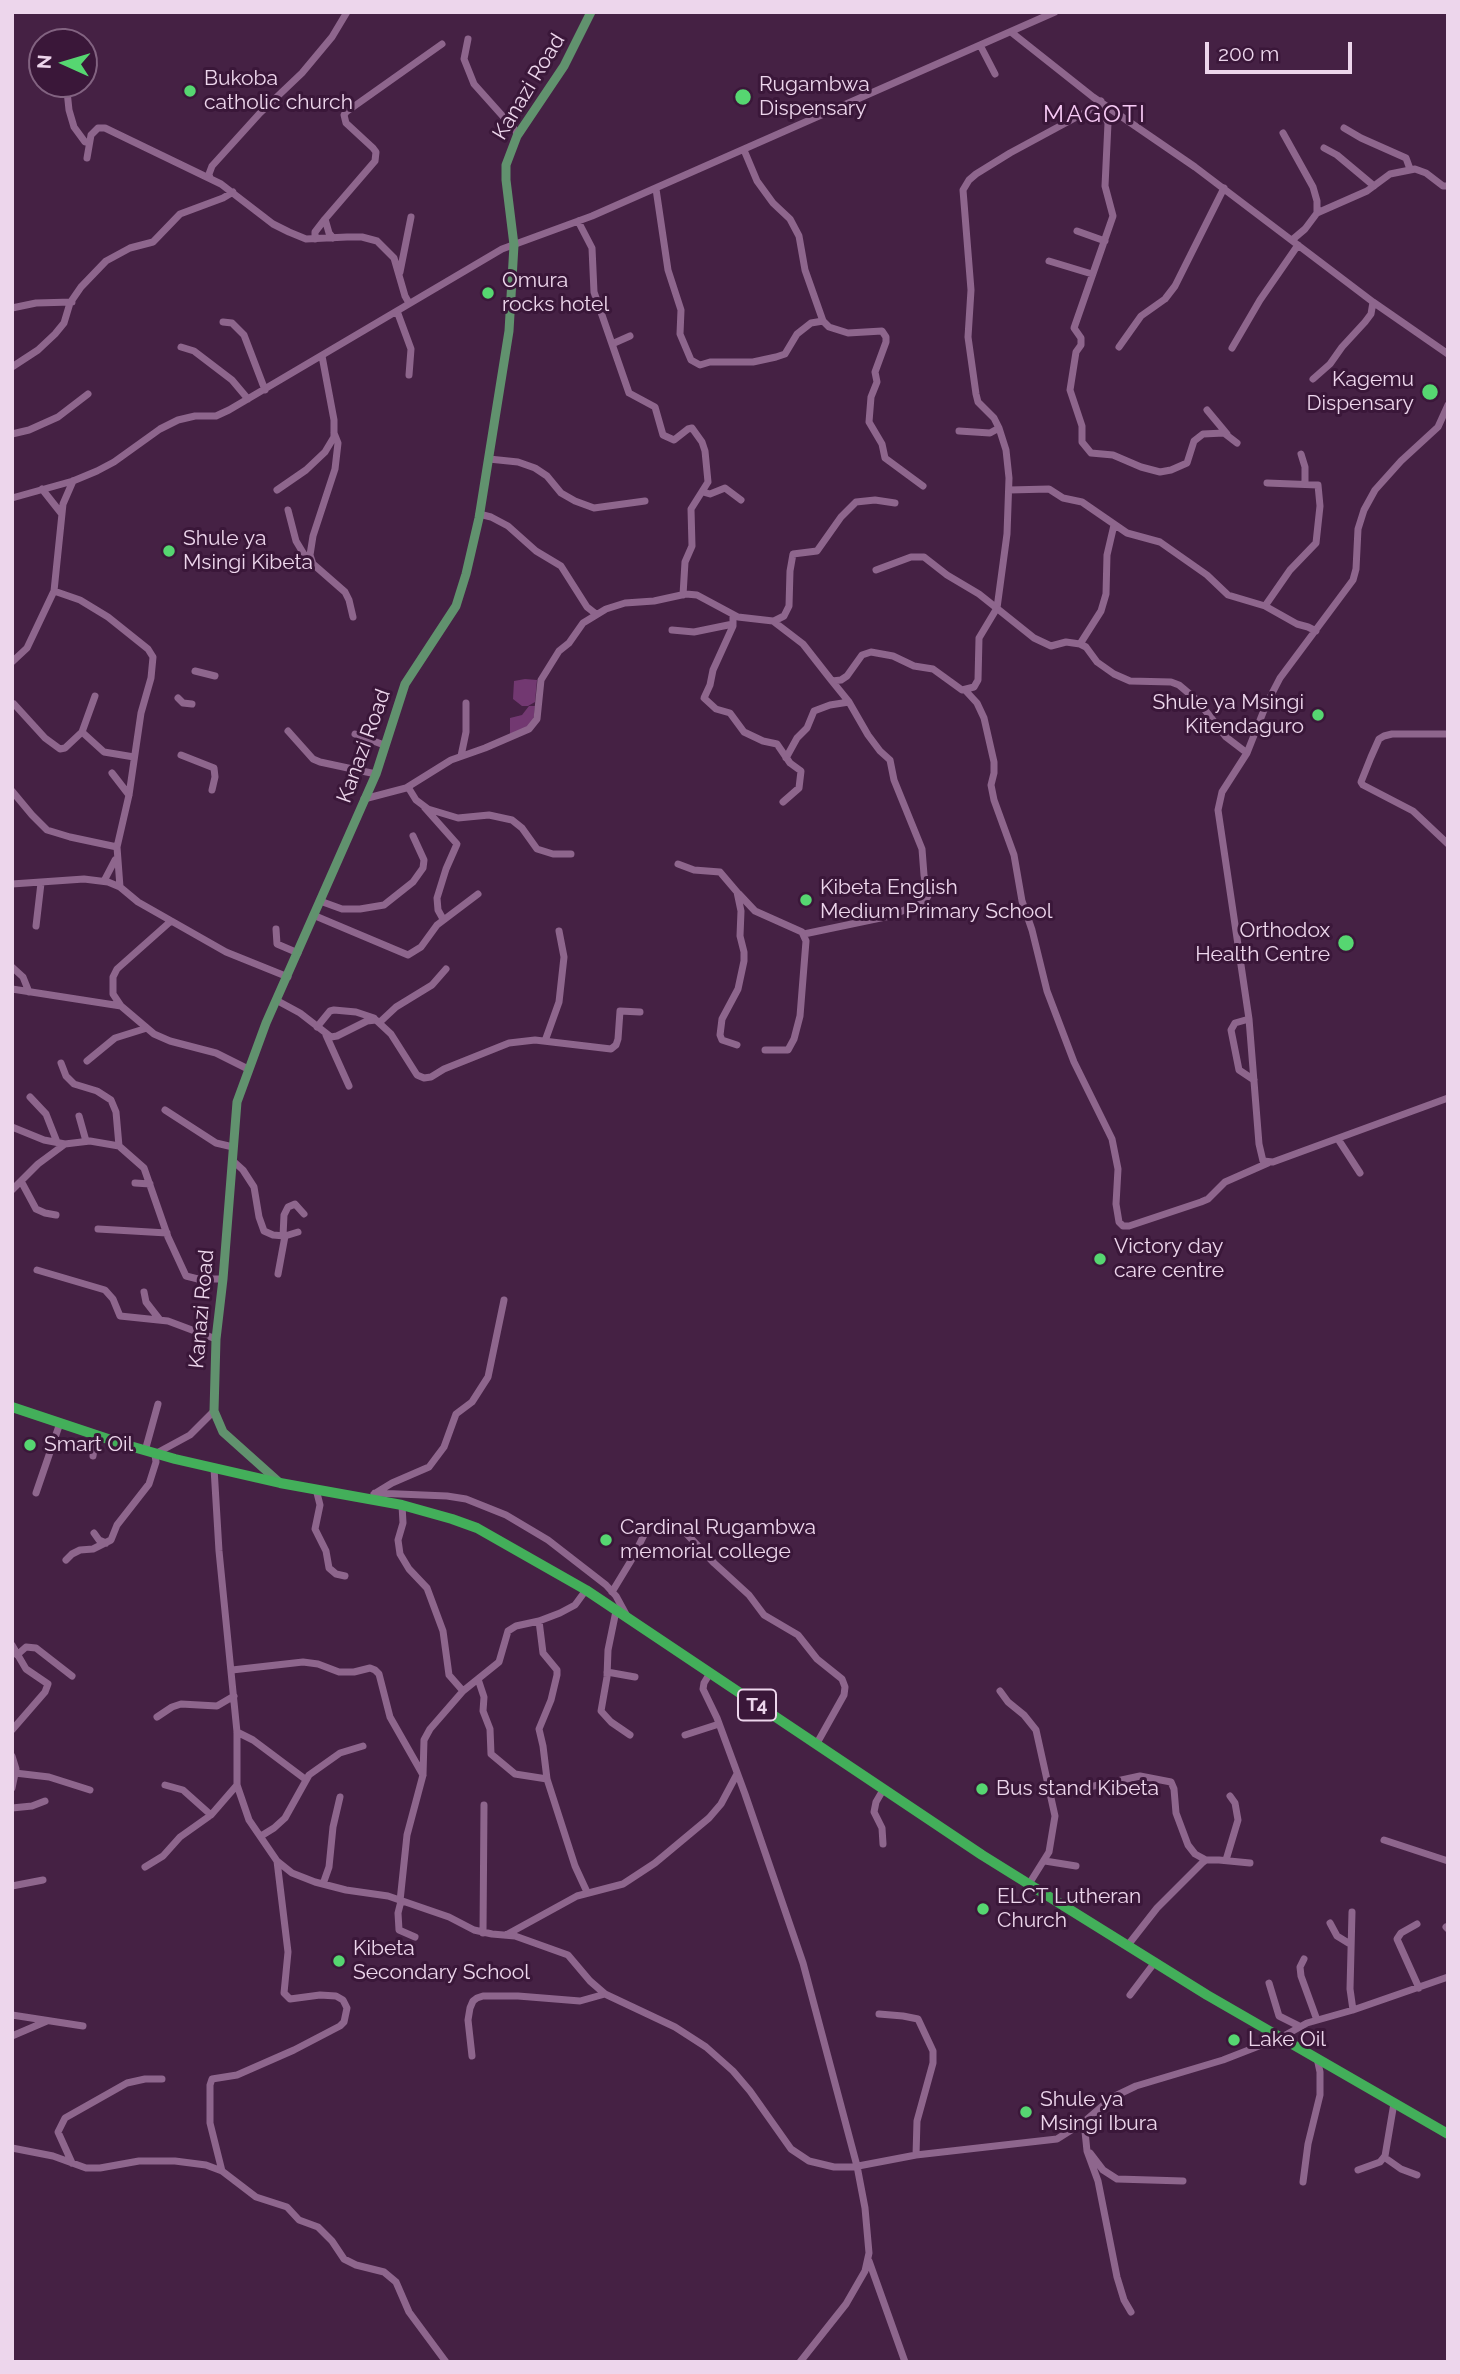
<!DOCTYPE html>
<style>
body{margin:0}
#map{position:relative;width:1460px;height:2374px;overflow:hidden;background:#452144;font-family:Raleway,sans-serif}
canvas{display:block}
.frame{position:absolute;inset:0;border:14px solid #edd6ec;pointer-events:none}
.north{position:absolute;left:28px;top:28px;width:70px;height:70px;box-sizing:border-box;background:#3a1739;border:2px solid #826381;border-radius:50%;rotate:274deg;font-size:19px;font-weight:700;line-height:28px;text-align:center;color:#edd6ec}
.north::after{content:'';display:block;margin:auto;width:24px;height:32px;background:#56d671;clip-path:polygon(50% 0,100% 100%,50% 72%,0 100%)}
.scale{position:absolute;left:1205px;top:42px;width:147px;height:32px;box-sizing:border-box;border:4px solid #edd6ec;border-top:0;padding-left:9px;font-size:21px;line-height:24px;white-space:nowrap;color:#edd6ec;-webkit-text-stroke:5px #3a1739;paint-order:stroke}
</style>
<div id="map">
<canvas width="1460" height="2374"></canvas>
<div class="frame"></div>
<div class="north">N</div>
<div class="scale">200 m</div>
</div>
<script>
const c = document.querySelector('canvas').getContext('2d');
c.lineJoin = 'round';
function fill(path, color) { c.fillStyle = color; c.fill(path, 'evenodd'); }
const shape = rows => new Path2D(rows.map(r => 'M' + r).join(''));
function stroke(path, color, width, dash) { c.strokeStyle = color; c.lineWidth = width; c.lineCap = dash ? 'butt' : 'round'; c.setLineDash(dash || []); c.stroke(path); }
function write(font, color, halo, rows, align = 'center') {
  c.font = font + ' Raleway,sans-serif'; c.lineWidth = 6; c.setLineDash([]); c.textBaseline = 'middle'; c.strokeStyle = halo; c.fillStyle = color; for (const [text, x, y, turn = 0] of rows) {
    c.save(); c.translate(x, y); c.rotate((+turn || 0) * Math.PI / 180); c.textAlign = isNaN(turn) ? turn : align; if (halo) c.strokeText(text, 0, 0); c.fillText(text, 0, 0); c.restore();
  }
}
fill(shape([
 [525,679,537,680,535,702,528,706,522,706,513,699,514,681],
 [529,706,535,706,533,724,510,736,510,718,522,715]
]), '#723871');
stroke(shape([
 [1011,32,1093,97,1195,167,1373,302,1448,354],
 [468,39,464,59,474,84,516,131,517,136],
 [980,45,995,74],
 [67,91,69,110,74,127,85,142,89,142],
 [1097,106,1104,114,1108,123,1105,186,1113,216,1074,328,1081,338,1081,345,1076,352,1070,390,1082,426,1082,442,1091,453,1113,455,1141,467,1160,472,1171,470,1187,463,1194,441,1203,434,1224,433,1237,443],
 [1344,128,1361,138,1406,158,1410,169],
 [1283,133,1313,187,1317,201,1317,213],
 [1324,148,1337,155,1374,186],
 [744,150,757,181,773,203,790,219,799,236,805,270,823,321],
 [87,158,91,135,98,128,105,128,221,184,273,224,289,232,306,239,347,237,362,237,377,241,394,258,405,296,409,303],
 [210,178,209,174,212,166,260,113,302,73,332,37,347,12],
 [656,189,668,270,681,310,680,334,691,360,700,365,710,362,753,362,776,357,785,354,797,334,811,323,823,321,829,327,848,333,882,331,886,337,886,342,875,372,877,382,871,397,869,422,882,444,885,458,923,486],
 [325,219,329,233,333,238],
 [578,221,592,248,594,292,629,393,655,407,663,435,674,440,688,429,692,428,702,442,705,451,708,482,691,509,692,546,685,562,683,595],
 [1077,231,1105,241],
 [315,239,315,232,325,219,375,161,376,152,373,148,346,123,344,115,346,112,442,44],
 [1292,240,1305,229,1317,213,1367,191,1390,174,1415,169,1426,173,1443,186,1448,186],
 [1049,261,1092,274],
 [400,272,411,217],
 [12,308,36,303,72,302],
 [397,311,411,349,409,375],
 [223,322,232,323,244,335,265,390],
 [612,344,630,336],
 [181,347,194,351,232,380,248,399],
 [1119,347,1141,316,1165,299,1175,286,1224,188],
 [1232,348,1260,300,1298,245],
 [12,367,38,350,55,334,64,323,70,303,81,287,106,261,130,248,153,242,180,214,223,198,233,192],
 [1313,379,1330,364,1342,347,1365,322,1371,314,1373,302],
 [1448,405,1438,427,1401,461,1375,490,1364,510,1358,529,1356,569,1353,580,1280,678,1266,705,1247,753,1222,792,1218,810,1249,1019,1259,1144,1263,1161,1273,1162,1448,1098],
 [1207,410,1227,434],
 [959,431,990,433,999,428],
 [334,433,338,443,335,469,313,536,310,555,313,564,345,592,349,600,353,617],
 [12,434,29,430,58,417,88,394],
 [1301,454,1305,467,1305,484],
 [489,459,518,462,535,468,547,476,561,493,575,501,594,508,645,501],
 [42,489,61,513],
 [277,490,306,470,325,452,334,437,334,420,322,356],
 [1009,490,1049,489,1063,498,1082,502,1127,533,1160,542,1207,575,1228,595,1265,606,1297,624,1308,627,1316,631],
 [703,492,710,494,725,488,741,500],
 [12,498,73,481,97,471,114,462,160,429,178,420,195,416,216,416,229,410,502,249,592,216,1055,12],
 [288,510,296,541,305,556,311,560],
 [479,514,491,517,508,526,536,551,561,566,587,607,596,614],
 [876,570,911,557,924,557,947,575,979,594,1034,638,1051,646,1066,642,1080,644,1086,647,1097,662,1114,674,1130,681,1171,682,1179,685,1198,701,1226,737,1247,753],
 [54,591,80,600,108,617,148,649,153,657,151,678,141,713,129,795,117,847,120,887],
 [1265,606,1290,570,1316,543,1320,506,1318,485,1267,483],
 [733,615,733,626,713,670,710,685,704,698,716,709,730,713,744,732,763,741,777,744,790,763,801,771,799,788,783,802],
 [774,621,784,616,789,606,790,571,793,554,817,551,841,517,856,502,875,500,895,503],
 [672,630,694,632,733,624],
 [1080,644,1101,611,1106,594,1107,555,1114,525],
 [12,662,27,648,54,591,63,504,73,481],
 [195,671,215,676],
 [965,690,977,703,984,718,994,762,994,773,991,785,994,800,1014,855,1022,901,1032,930,1047,991,1074,1062,1112,1139,1118,1169,1116,1204,1119,1222,1123,1226,1129,1226,1201,1202,1208,1199,1225,1182,1268,1163],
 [178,698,183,703,192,704],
 [14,704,45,738,60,749,65,748,82,732,104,752,134,757],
 [288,731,313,759,320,762,376,774],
 [82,732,95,696],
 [355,734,384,745],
 [1448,734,1392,734,1384,736,1379,739,1371,757,1361,782,1363,785,1413,811,1448,844],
 [181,755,214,768,215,777,212,790],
 [461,756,466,732,466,703],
 [786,758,797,738,807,728,814,711,830,705,849,702],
 [112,773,129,795],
 [408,787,416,800,428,809,458,818,489,815,512,820,522,828,537,849,553,854,571,854],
 [12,791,32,815,47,830,70,837,117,847],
 [364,799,406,788,451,760,485,748,529,729,537,719,541,680,559,651,569,643,583,623,606,609,625,603,654,601,686,594,697,595,738,617,773,621,803,644,832,681,841,680,847,676,862,655,871,652,893,656,914,666,933,669,962,690,974,687,978,680,979,638,997,608,1007,534,1009,478,1006,450,999,428,994,418,978,402,976,394,968,337,971,290,963,190,969,180,976,174,1010,153,1097,106,1101,101],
 [425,808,457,844,446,869,437,898,438,910,443,919],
 [678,864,694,870,720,872,737,892,741,911,740,936,744,952,744,961,738,989,722,1019,720,1035,722,1040,737,1045],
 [104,881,115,860],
 [12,884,84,879,108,882,120,887,138,902,226,952,288,977],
 [739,894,755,911,802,932,806,941,800,1016,794,1039,788,1050,765,1050],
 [320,901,342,909,360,909,384,905,413,882,423,868,424,860,413,836],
 [313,915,408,955,421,947,437,925,478,894],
 [171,921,117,969,113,977,113,994,121,1006,154,1034,170,1041,216,1053,248,1069],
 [36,926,41,883],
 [276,929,277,944,298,953],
 [804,934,890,916,924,902,928,896,924,875,922,849,894,780,890,760,880,751,868,735,849,702,832,681],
 [12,967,23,977,29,992],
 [12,989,121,1006],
 [276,1000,300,1013,331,1037,337,1036,367,1021,376,1020,391,1034,417,1075,424,1078,431,1077,444,1069,509,1043,535,1040,611,1049,616,1045,618,1039,620,1011,640,1012],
 [1249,1019,1235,1023,1231,1030,1239,1070,1254,1080],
 [380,1022,396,1007,432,985,446,969],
 [317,1027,330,1011,334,1010,356,1012,374,1018],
 [326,1035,349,1086],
 [545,1041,559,1002,564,957,559,931],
 [87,1061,115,1038,147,1028],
 [61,1063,66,1076,74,1084,97,1091,111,1100,116,1112,119,1146],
 [30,1097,46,1114,57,1142],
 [165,1110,216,1143,233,1147],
 [79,1116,86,1141],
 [12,1127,44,1140,65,1144],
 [1338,1139,1360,1173],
 [232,1160,243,1170,254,1187,259,1217,264,1231,273,1235,285,1236,298,1232],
 [21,1181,36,1209,45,1213,56,1215],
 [135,1183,150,1184],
 [12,1190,38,1164,65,1144,90,1141,119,1146,144,1168,168,1237,186,1276,198,1279,223,1279],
 [98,1229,167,1233],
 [283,1236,284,1215,288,1207,295,1204,304,1214],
 [37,1270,105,1290,113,1299,120,1316,168,1321,216,1339],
 [278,1274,285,1236],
 [144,1292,146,1302,160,1320],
 [145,1451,158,1404],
 [93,1456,96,1434],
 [214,1468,219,1551,237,1732,237,1785,249,1820,277,1861,288,1952,284,1993,290,1999,320,1995,336,1996,343,2000,347,2008,344,2022,340,2026,294,2050,237,2075,212,2079,210,2085,210,2123,222,2171],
 [316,1489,320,1505,315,1529,326,1551,329,1568,336,1574,345,1576],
 [36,1493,60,1423],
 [375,1493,447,1496,466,1499,506,1515,548,1540,606,1585,616,1596,628,1618],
 [374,1494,392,1483,429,1467,444,1447,456,1414,472,1402,488,1377,504,1300],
 [402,1505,403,1523,398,1540,400,1554,409,1569,427,1588,443,1631,449,1675,463,1691],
 [683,1530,714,1563,749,1595,764,1615,798,1635,817,1659,842,1679,845,1687,844,1695,816,1745],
 [94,1533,99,1540,106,1543],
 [66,1560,72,1554,80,1550,93,1549,111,1540,117,1525,149,1484,156,1462,155,1454,190,1435,214,1411],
 [612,1592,632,1559,644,1535],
 [616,1611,608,1650,607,1677,601,1711,611,1722,630,1735],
 [539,1621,543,1653,557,1670,557,1675,551,1700,539,1729,543,1746,547,1779,575,1866,587,1892],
 [12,1645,26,1669,48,1684,45,1692,12,1730],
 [17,1655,26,1647,36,1648,72,1676],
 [232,1670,303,1662,318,1664,339,1672,354,1672,370,1668,375,1670,379,1674,390,1717,423,1775],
 [607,1672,635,1677],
 [710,1673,704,1683,703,1689,717,1718,745,1794,803,1963,857,2166,865,2208,869,2253,865,2271,846,2304,800,2362],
 [478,1679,484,1697,483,1711,490,1729,491,1754,515,1774,547,1779],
 [1000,1691,1008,1702,1024,1715,1036,1730,1055,1816,1049,1852,1029,1884],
 [157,1717,172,1707,181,1704,217,1706,234,1696],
 [237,1732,253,1740,305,1779],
 [685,1735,719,1724],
 [12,1756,16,1769,12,1788],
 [15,1773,49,1777,90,1790],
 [165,1785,183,1790,211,1815],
 [1080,1789,1140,1776,1171,1782,1174,1789,1176,1813,1188,1845,1195,1854,1206,1860],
 [883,1790,876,1802,874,1812,882,1828,883,1844],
 [12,1808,32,1806,45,1801],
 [261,1836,274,1828,285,1818,309,1775,340,1753,363,1746],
 [1384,1840,1448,1861],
 [1226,1860,1238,1820,1235,1803,1230,1796],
 [277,1861,292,1873,315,1882,346,1890,388,1896,449,1917,474,1930,492,1934,515,1936,568,1955,590,1981,605,1994,675,2027,706,2047,733,2071,750,2091,791,2149,809,2161,834,2167,853,2167,916,2155,1057,2139,1084,2122,1113,2097,1136,2086,1223,2060,1282,2037,1307,2023,1353,2010,1448,1977],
 [1045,1861,1076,1866],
 [145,1867,163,1856,180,1837,211,1815,237,1785],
 [323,1884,329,1867,333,1827,340,1797],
 [12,1886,43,1880],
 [400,1901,407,1835,423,1775,424,1740,430,1729,463,1691,499,1662,508,1631,516,1626,539,1621,560,1613,575,1605,586,1590],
 [401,1901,398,1913,399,1930,415,1937],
 [1352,1912,1350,1989,1353,2010],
 [1330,1923,1337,1936,1350,1944],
 [1417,1924,1401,1933,1397,1939,1419,1988],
 [1446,1927,1448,1929],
 [483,1933,484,1805],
 [506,1935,577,1896,623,1884,655,1863,709,1818,721,1804,737,1774],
 [1128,1945,1157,1908,1202,1863,1206,1860,1219,1860,1250,1863],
 [1304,1959,1300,1967,1301,1976,1317,2020],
 [1269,1983,1279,2016,1299,2026],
 [1130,1995,1155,1962],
 [879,2014,903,2016,918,2019,933,2051,933,2063,917,2121,916,2155],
 [12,2015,83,2026],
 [12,2036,47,2021],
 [472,2056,468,2020,470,2008,473,2001,477,1998,483,1996,518,1996,580,2001,605,1994],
 [1084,2122,1087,2151,1098,2181,1117,2277,1124,2300,1131,2312],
 [12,2148,53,2156,86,2168,100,2168,139,2161,175,2161,206,2165,222,2171,256,2197,287,2207,299,2220,318,2227,332,2241,344,2259,356,2265,384,2272,396,2282,409,2312,446,2362],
 [1090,2153,1103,2170,1117,2179,1183,2181],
 [1384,2157,1401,2169,1417,2175],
 [72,2163,58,2132,65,2118,127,2083,145,2079,162,2079],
 [1358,2170,1380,2162,1385,2156,1394,2103],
 [1303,2182,1308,2144,1320,2095,1320,2072,1317,2058],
 [869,2261,905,2362]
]), '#8e668d', 7);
stroke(shape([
 [280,1483,223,1432,214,1411,216,1339,223,1279,237,1102,266,1023,376,774,405,684,456,606,466,574,479,518,509,331,514,245,506,180,506,165,517,136,564,66,591,12]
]), '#61926e', 9);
stroke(shape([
 [12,1407,123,1444,175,1459,280,1483,402,1505,452,1519,477,1528,586,1590,982,1855,1207,1995,1448,2134]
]), '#43af5a', 10);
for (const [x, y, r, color] of [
 [190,91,7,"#56d671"],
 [743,97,9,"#56d671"],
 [488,293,7,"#56d671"],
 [1430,392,9,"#56d671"],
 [169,551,7,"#56d671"],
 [1318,715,7,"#56d671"],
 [806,900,7,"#56d671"],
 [1346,943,9,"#56d671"],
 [1100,1259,7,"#56d671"],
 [30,1445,7,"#56d671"],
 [606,1540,7,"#56d671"],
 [982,1789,7,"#56d671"],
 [983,1909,7,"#56d671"],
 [339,1961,7,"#56d671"],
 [1234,2040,7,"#56d671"],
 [1026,2112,7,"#56d671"]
]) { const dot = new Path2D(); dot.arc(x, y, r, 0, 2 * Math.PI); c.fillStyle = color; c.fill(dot); stroke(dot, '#3a1739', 2.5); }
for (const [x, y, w] of [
 [757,1705,38]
]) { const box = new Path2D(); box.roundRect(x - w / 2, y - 15.5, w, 31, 5); c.fillStyle = '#3a1739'; c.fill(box); stroke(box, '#edd6ec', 2); }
write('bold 19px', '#edd6ec', null, [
 ["T4",757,1705]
]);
write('21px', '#edd6ec', '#3a1739', [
 ["Bukoba",204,79],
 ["catholic church",204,103],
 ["Rugambwa",759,85],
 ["Dispensary",759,109],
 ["Omura",502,281],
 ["rocks hotel",502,305],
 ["Kagemu",1414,380,"right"],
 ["Dispensary",1414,404,"right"],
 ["Shule ya",183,539],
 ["Msingi Kibeta",183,563],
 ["Shule ya Msingi",1304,703,"right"],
 ["Kitendaguro",1304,727,"right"],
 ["Kibeta English",820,888],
 ["Medium Primary School",820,912],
 ["Orthodox",1330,931,"right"],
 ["Health Centre",1330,955,"right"],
 ["Victory day",1114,1247],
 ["care centre",1114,1271],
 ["Smart Oil",44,1445],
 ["Cardinal Rugambwa",620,1528],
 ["memorial college",620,1552],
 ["Bus stand Kibeta",996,1789],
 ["ELCT Lutheran",997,1897],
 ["Church",997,1921],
 ["Kibeta",353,1949],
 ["Secondary School",353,1973],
 ["Lake Oil",1248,2040],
 ["Shule ya",1040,2100],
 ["Msingi Ibura",1040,2124]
], 'left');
write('21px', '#edd6ec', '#3a1739', [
 ["Kanazi Road",529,87,-59],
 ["Kanazi Road",364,746,-70],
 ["Kanazi Road",202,1309,-85]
]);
c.letterSpacing = '2px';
write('24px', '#f7caf5', '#3a1739', [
 ["MAGOTI",1095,115]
]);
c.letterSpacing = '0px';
</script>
